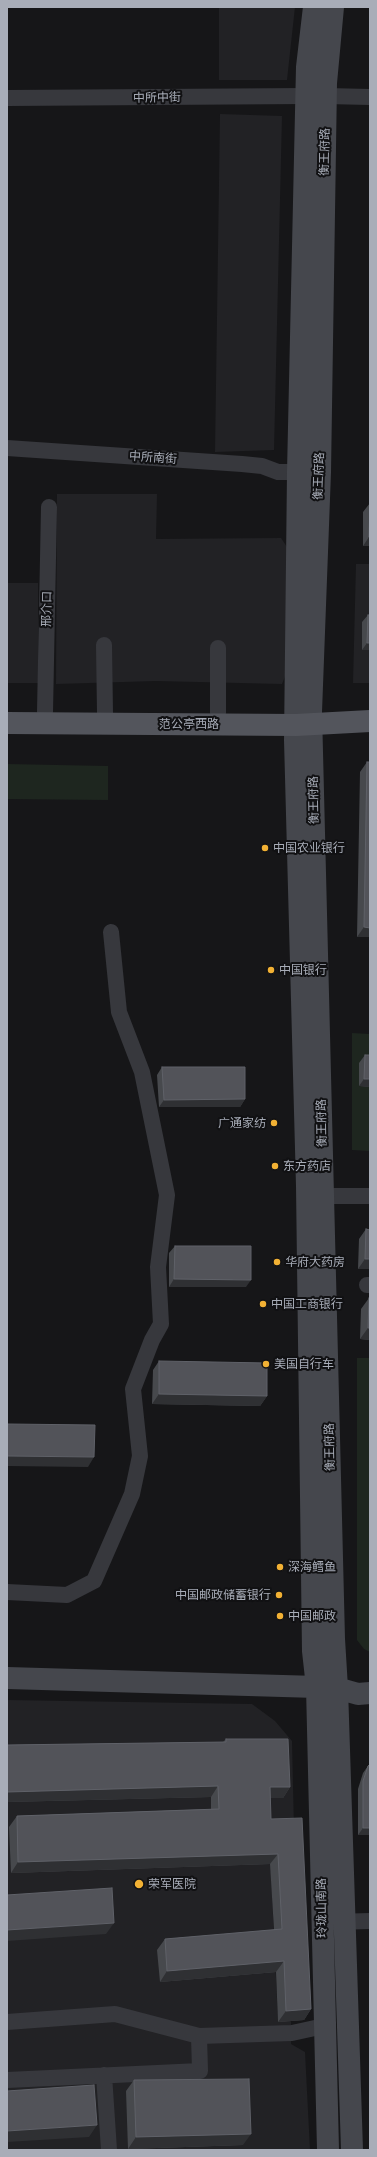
<!DOCTYPE html>
<meta charset="utf-8">
<style>
body{margin:0}
#map{position:relative;width:377px;height:2157px;overflow:hidden;background:#161618;font-family:Montserrat,sans-serif}
canvas{display:block}
.frame{position:absolute;inset:0;border:8px solid #a8adb8;pointer-events:none}
</style>
<div id="map">
<canvas width="377" height="2157"></canvas>
<div class="frame"></div>
</div>
<script>
const c = document.querySelector('canvas').getContext('2d');
c.lineJoin = 'round';
function fill(path, color) { c.fillStyle = color; c.fill(path, 'evenodd'); }
const shape = rows => new Path2D(rows.map(r => 'M' + r).join(''));
function stroke(path, color, width, dash) { c.strokeStyle = color; c.lineWidth = width; c.lineCap = dash ? 'butt' : 'round'; c.setLineDash(dash || []); c.stroke(path); }
function write(font, color, halo, rows, align = 'center') {
  c.font = font + ' Montserrat,"Noto Sans SC",sans-serif'; c.lineWidth = 4; c.setLineDash([]); c.textBaseline = 'middle'; c.strokeStyle = halo; c.fillStyle = color; for (const [text, x, y, turn = 0] of rows) {
    c.save(); c.translate(x, y); c.rotate((+turn || 0) * Math.PI / 180); c.textAlign = isNaN(turn) ? turn : align; if (halo) c.strokeText(text, 0, 0); c.fillText(text, 0, 0); c.restore();
  }
}
fill(shape([
 [219,7,295,7,287,80,219,80],
 [220,114,282,116,274,450,215,452],
 [57,494,157,494,156,539,281,538,291,553,288,669,282,684,156,681,56,684],
 [356,564,370,564,370,683,353,683],
 [7,583,38,583,38,683,7,683],
 [7,1700,252,1704,275,1721,292,1741,294,1829,269,1830,278,2021,291,2021,291,2044,305,2052,310,2150,7,2150]
]), '#222225');
fill(shape([
 [7,764,108,766,108,800,7,799],
 [352,1033,370,1034,370,1063,359,1086,370,1087,370,1151,352,1150],
 [357,1358,370,1358,370,1652,364,1649,357,1640]
]), '#1e261f');
stroke(shape([
 [326,96,370,97],
 [7,98,306,96],
 [7,448,242,464,262,466,278,472,298,472],
 [104,645,105,713],
 [218,648,218,713],
 [45,712,49,507],
 [324,1196,370,1196],
 [367,1285,370,1285],
 [7,1592,67,1595,94,1581,132,1494,140,1456,133,1389,152,1340,161,1324,158,1267,167,1195,142,1072,119,1012,111,932],
 [334,1922,370,1921],
 [7,2022,115,2014,199,2036,292,2033,324,2026],
 [104,2075,109,2150],
 [7,2080,200,2071,199,2036]
]), '#37383d', 16);
stroke(shape([
 [314,7,307,67,298,472,295,740,307,1186,313,1651,317,1687,328,2150],
 [333,7,326,83,320,472,311,712,334,1639,337,1688,352,2150],
 [7,1678,317,1687,337,1688,358,1694,370,1693]
]), '#45474d', 22);
stroke(shape([
 [7,723,296,725,370,721]
]), '#53555c', 22);
fill(shape([
 [370,503,370,546,363,546,363,512],
 [368,615,370,615,370,650,362,650,362,622],
 [367,762,370,937,357,937,360,772],
 [365,1055,370,1087,359,1086,359,1063],
 [162,1067,245,1099,240,1107,159,1107,157,1075],
 [366,1229,370,1269,358,1269,359,1239],
 [175,1246,246,1287,169,1287,169,1253],
 [369,1298,370,1340,360,1339,361,1309],
 [159,1361,267,1396,260,1406,152,1404,153,1370],
 [226,1739,290,1787,283,1798,270,1798,271,1819,311,2009,304,2020,278,2022,276,1972,160,1982,157,1950,165,1939,274,1930,270,1864,11,1873,9,1827,17,1816,211,1809,211,1797,7,1802,7,1745,223,1742],
 [368,1766,370,1835,358,1835,358,1789,363,1773],
 [134,2080,243,2145,128,2149,126,2091]
]), '#47494d');
fill(shape([
 [369,537,370,537,370,546,363,546],
 [367,643,370,643,370,650,362,650],
 [364,927,370,928,370,937,357,937],
 [364,1079,370,1079,370,1087,359,1086],
 [245,1099,240,1107,159,1107,164,1100],
 [365,1259,370,1259,370,1269,358,1269],
 [174,1279,251,1280,246,1287,169,1287],
 [368,1328,370,1328,370,1340,360,1339],
 [159,1394,267,1396,260,1406,152,1404],
 [7,1456,94,1457,88,1467,7,1466],
 [218,1786,211,1797,7,1802,7,1792],
 [270,1787,290,1787,283,1798,262,1798],
 [363,1828,370,1828,370,1835,358,1835],
 [278,1854,270,1864,11,1873,18,1862],
 [114,1923,106,1934,7,1941,7,1930],
 [284,1961,276,1972,160,1982,167,1971],
 [311,2009,304,2020,278,2022,286,2011],
 [97,2125,89,2137,7,2142,7,2131],
 [251,2134,243,2145,128,2149,136,2137]
]), '#2f3033');
const building = shape([
 [370,503,370,537,369,537,370,503],
 [368,615,370,615,370,643,367,643,368,615],
 [367,762,370,762,370,928,364,927,367,762],
 [365,1055,370,1055,370,1079,364,1079,365,1055],
 [162,1067,245,1067,245,1099,164,1100,162,1067],
 [366,1229,370,1230,370,1259,365,1259,366,1229],
 [175,1246,251,1246,251,1280,174,1279,175,1246],
 [369,1298,370,1298,370,1328,368,1328,369,1298],
 [159,1361,267,1363,267,1396,159,1394,159,1361],
 [7,1424,95,1425,94,1457,7,1456,7,1424],
 [226,1739,288,1739,290,1787,270,1787,271,1819,302,1818,311,2009,286,2011,284,1961,167,1971,165,1939,282,1929,278,1854,18,1862,17,1816,219,1809,218,1786,7,1792,7,1745,226,1742,226,1739],
 [370,1764,370,1828,363,1828,363,1781,368,1766,370,1764],
 [112,1888,114,1923,7,1930,7,1895,112,1888],
 [249,2079,251,2134,136,2137,134,2080,249,2079],
 [94,2085,97,2125,7,2131,7,2091,94,2085]
]);
fill(building, '#525359');
stroke(building, '#5f6168', 1);
for (const [x, y, r, color] of [
 [265,848,4,"#f2b134"],
 [271,970,4,"#f2b134"],
 [274,1123,4,"#f2b134"],
 [275,1166,4,"#f2b134"],
 [277,1262,4,"#f2b134"],
 [263,1304,4,"#f2b134"],
 [266,1364,4,"#f2b134"],
 [280,1567,4,"#f2b134"],
 [279,1595,4,"#f2b134"],
 [280,1616,4,"#f2b134"],
 [139,1884,5,"#f2b134"]
]) { const dot = new Path2D(); dot.arc(x, y, r, 0, 2 * Math.PI); c.fillStyle = color; c.fill(dot); stroke(dot, '#111113', 1.5); }
write('12px', '#a8adb8', '#111113', [
 ["中所中街",157,98,-1],
 ["衡王府路",325,152,-89],
 ["中所南街",153,458,4],
 ["衡王府路",319,476,-88],
 ["邢介口",47,609,-89],
 ["范公亭西路",189,724],
 ["衡王府路",314,800,-91],
 ["衡王府路",322,1123,-91],
 ["衡王府路",330,1447,-91],
 ["玲珑山南路",322,1908,-91]
]);
write('12px', '#a8adb8', '#111113', [
 ["中国农业银行",273,848],
 ["中国银行",279,970],
 ["广通家纺",266,1123,"right"],
 ["东方药店",283,1166],
 ["华府大药房",285,1262],
 ["中国工商银行",271,1304],
 ["美国自行车",274,1364],
 ["深海鳕鱼",288,1567],
 ["中国邮政储蓄银行",271,1595,"right"],
 ["中国邮政",288,1616],
 ["荣军医院",148,1884]
], 'left');
</script>
